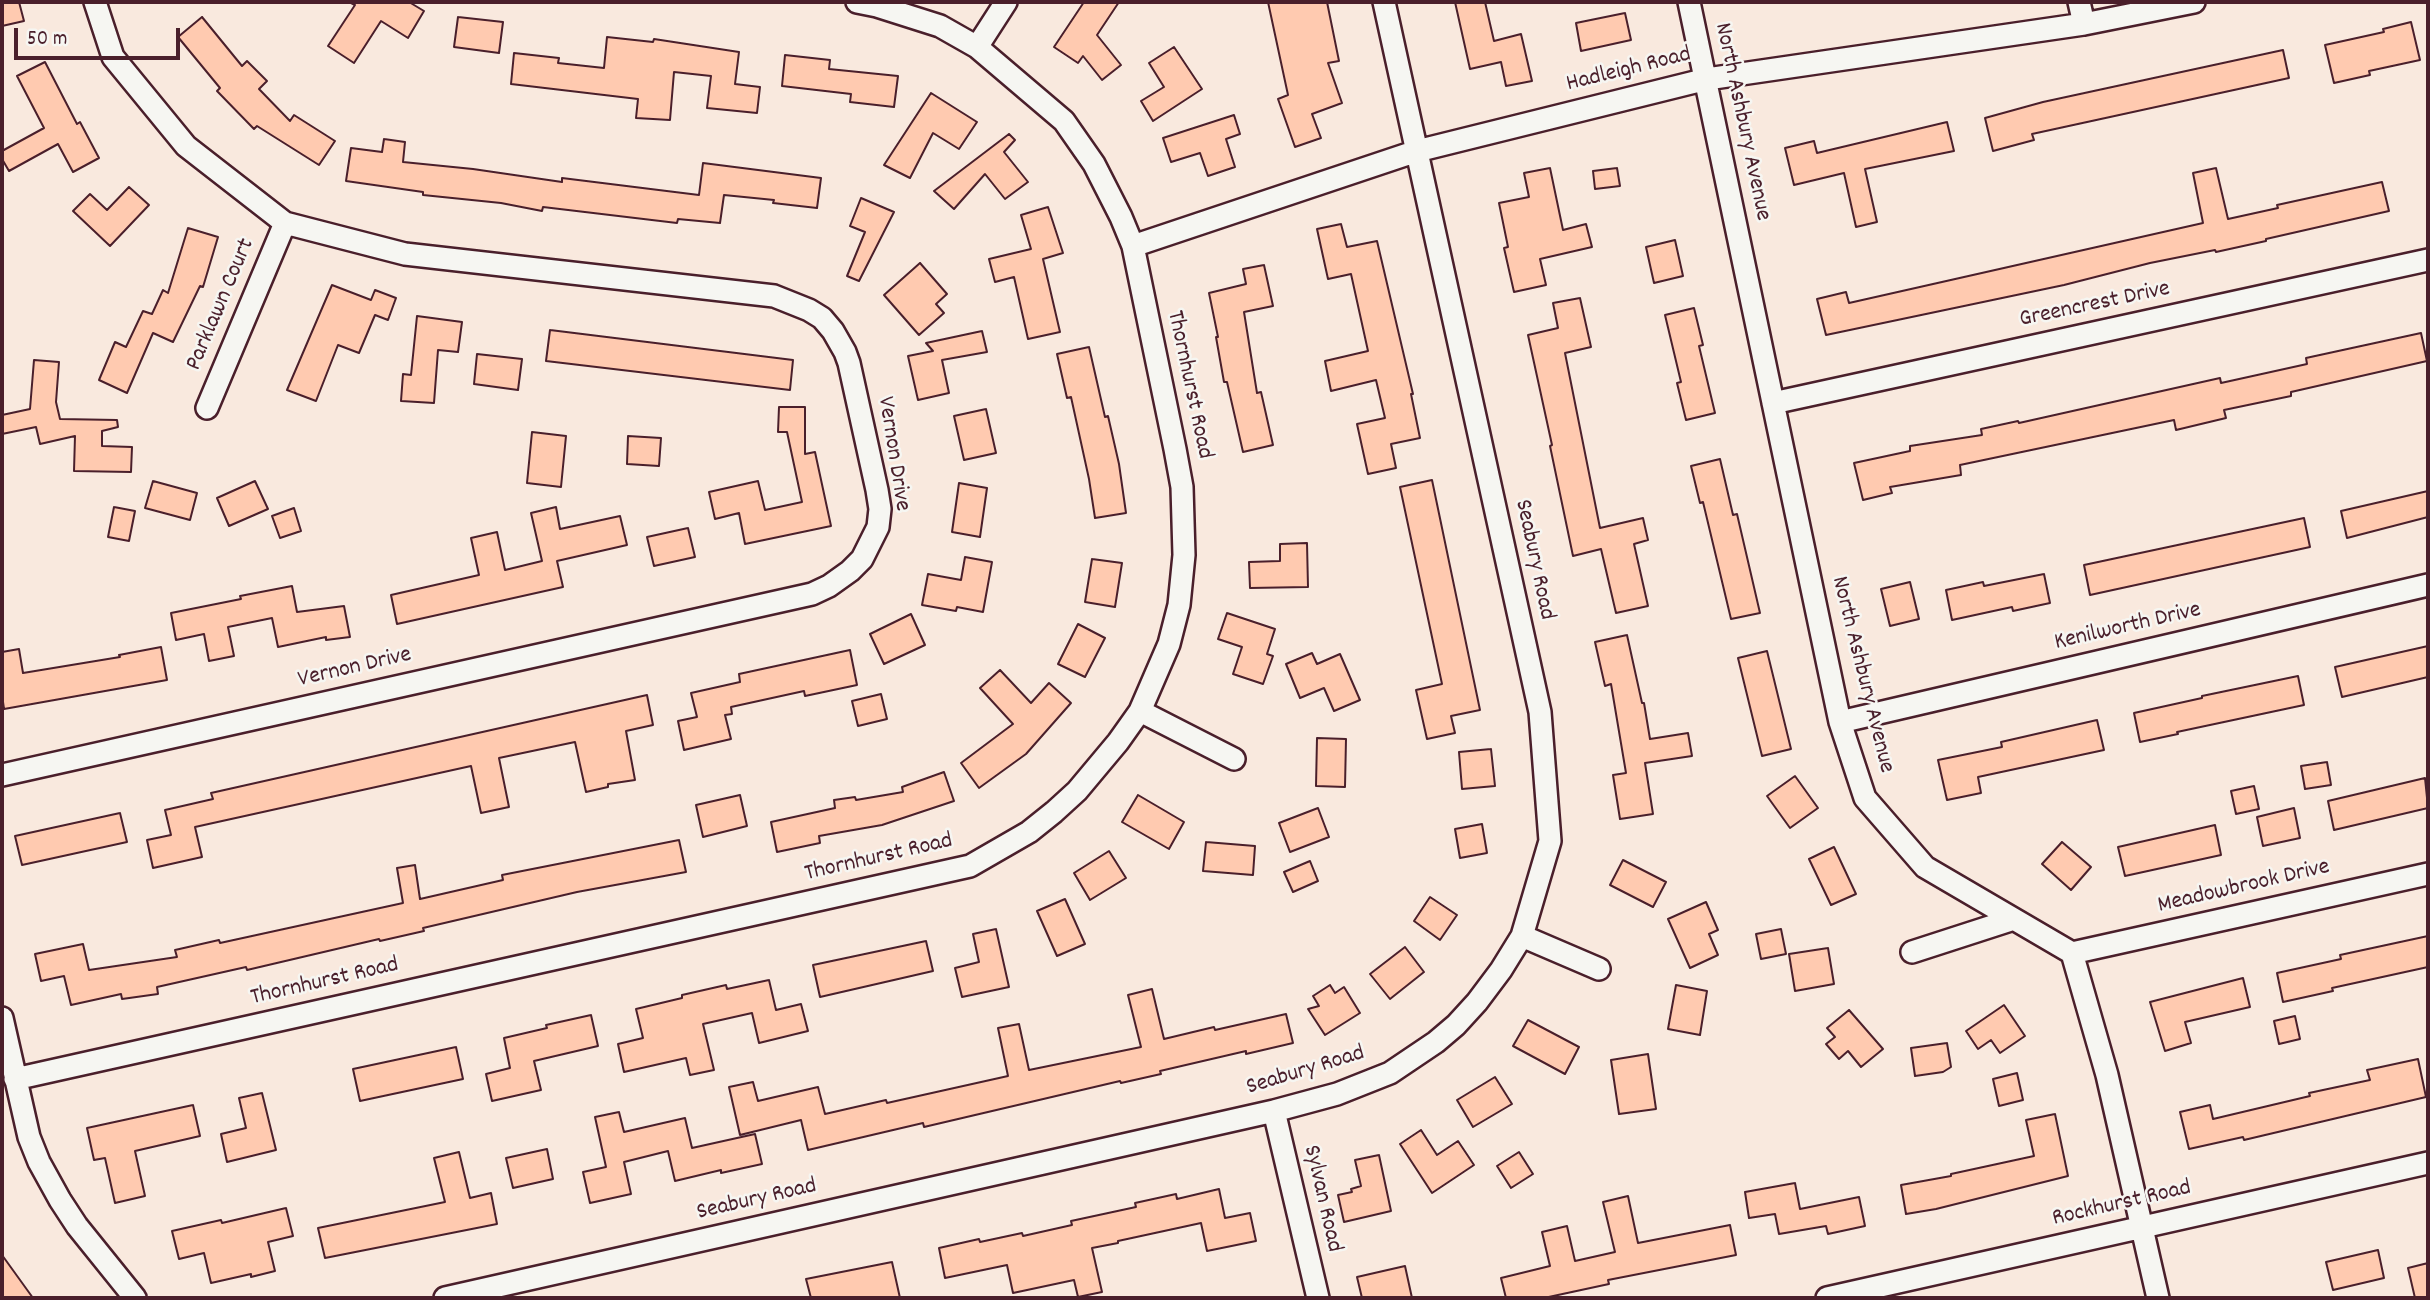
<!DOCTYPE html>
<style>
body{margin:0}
#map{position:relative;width:2430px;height:1300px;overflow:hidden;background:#f9e9de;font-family:Dekko,sans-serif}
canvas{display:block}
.frame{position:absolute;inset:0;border:4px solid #4a1f2b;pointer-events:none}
.scale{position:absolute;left:14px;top:28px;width:166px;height:32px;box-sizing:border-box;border:4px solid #4a1f2b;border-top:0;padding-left:9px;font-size:21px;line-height:24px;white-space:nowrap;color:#4a1f2b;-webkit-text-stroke:5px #f6f6f2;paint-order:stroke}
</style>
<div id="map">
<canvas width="2430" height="1300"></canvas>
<div class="frame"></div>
<div class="scale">50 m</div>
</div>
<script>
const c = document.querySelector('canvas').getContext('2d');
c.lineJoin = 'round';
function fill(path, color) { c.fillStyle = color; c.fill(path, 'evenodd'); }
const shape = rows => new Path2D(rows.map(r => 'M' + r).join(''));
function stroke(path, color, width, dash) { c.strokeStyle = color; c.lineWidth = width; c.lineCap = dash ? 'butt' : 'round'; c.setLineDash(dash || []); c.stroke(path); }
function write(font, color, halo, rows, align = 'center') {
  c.font = font + ' Dekko,sans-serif'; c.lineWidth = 5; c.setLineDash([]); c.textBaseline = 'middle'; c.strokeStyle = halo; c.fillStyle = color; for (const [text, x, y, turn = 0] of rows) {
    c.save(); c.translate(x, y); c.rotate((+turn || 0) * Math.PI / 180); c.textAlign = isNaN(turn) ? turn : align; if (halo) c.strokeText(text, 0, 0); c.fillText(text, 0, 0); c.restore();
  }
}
const building = shape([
 [2,2,19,2,24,21,2,26,2,2],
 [349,2,409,2,424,11,408,38,381,21,354,63,328,46,355,5,349,2],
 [1084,2,1119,2,1097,35,1121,65,1102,80,1083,56,1078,63,1054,47,1084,2],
 [1268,2,1327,2,1339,61,1328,63,1342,103,1312,114,1321,138,1295,147,1278,99,1288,95,1268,2],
 [1455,2,1485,2,1494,41,1521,34,1532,81,1506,86,1501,62,1470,69,1455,2],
 [1625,13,1631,40,1581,51,1576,23,1625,13],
 [202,17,242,66,247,61,267,81,259,89,290,121,294,115,335,141,319,165,257,126,254,129,217,91,220,88,178,37,202,17],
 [458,17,503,22,499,53,454,47,458,17],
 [2411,22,2420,60,2369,71,2370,75,2334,83,2325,45,2384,32,2383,29,2411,22],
 [607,37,653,42,654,39,739,52,735,84,760,87,757,113,707,108,711,76,674,72,670,120,636,118,638,99,511,84,514,53,559,58,558,63,604,68,607,37],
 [1174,47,1202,89,1153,121,1141,101,1164,87,1149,63,1174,47],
 [2283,50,2289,78,2032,134,2034,140,1993,151,1985,118,2043,102,2283,50],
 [785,55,830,60,829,69,898,76,894,107,850,102,851,94,782,86,785,55],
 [45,62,77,124,80,122,99,158,73,172,58,144,9,171,2,159,2,151,44,128,17,76,45,62],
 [931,93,977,122,959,149,933,133,910,178,884,165,931,93],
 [1234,115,1240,134,1226,139,1235,167,1208,176,1200,153,1171,162,1163,138,1234,115],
 [1947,122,1954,151,1865,169,1877,222,1856,227,1844,173,1794,185,1785,148,1814,141,1817,153,1947,122],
 [1009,134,1015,140,1004,152,1028,182,1005,199,985,174,954,209,934,191,1009,134],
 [384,139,405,142,403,162,473,169,562,182,562,178,699,195,703,163,821,178,817,208,773,203,774,200,724,195,720,223,678,219,677,223,543,207,542,211,501,203,423,195,423,192,346,181,351,148,382,152,384,139],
 [1550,168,1563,230,1586,224,1592,247,1540,259,1546,285,1514,292,1504,248,1508,247,1499,203,1529,197,1524,173,1550,168],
 [1617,168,1620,186,1595,189,1593,171,1617,168],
 [2216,168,2228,219,2278,208,2277,205,2382,182,2389,211,2266,239,2266,241,2216,252,2215,250,2150,263,2064,285,1826,335,1817,299,1846,292,1849,303,2203,223,2193,173,2216,168],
 [129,187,149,205,110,246,73,211,90,194,107,210,129,187],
 [861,198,894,212,859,281,847,276,865,232,850,226,861,198],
 [1048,207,1063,253,1043,259,1060,332,1028,339,1014,277,995,282,989,259,1031,249,1021,215,1048,207],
 [1341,224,1347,247,1377,241,1413,394,1411,394,1420,438,1391,444,1396,468,1368,474,1357,424,1385,418,1376,380,1331,391,1325,361,1368,351,1351,274,1328,279,1317,229,1341,224],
 [188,228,218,237,203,287,200,286,173,342,153,333,127,393,99,380,115,342,126,347,143,311,152,314,163,290,168,293,188,228],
 [1675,240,1683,276,1654,283,1646,247,1675,240],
 [920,263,947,294,936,304,944,313,919,335,884,295,920,263],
 [1264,265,1273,306,1244,312,1257,393,1261,392,1273,445,1243,452,1227,382,1224,382,1216,337,1218,337,1209,293,1246,284,1243,269,1264,265],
 [332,285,371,300,375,290,396,298,388,320,375,315,359,353,338,345,316,401,287,390,332,285],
 [1580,298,1591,347,1565,353,1600,528,1643,518,1648,540,1634,544,1648,606,1616,613,1601,549,1573,556,1550,446,1552,445,1528,335,1558,328,1553,303,1580,298],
 [1694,308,1703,345,1699,346,1715,413,1686,420,1677,383,1681,382,1665,315,1694,308],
 [417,316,462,322,458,352,438,350,434,403,401,401,403,374,411,375,417,316],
 [550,330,793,360,790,390,546,361,550,330],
 [982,331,987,352,942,360,949,393,918,400,908,356,933,351,926,343,982,331],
 [2421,333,2427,361,2291,392,2291,396,2224,410,2226,418,2176,430,2174,420,1960,465,1961,475,1890,487,1892,493,1863,500,1854,463,1910,451,1910,446,1982,435,1981,429,2018,421,2019,423,2220,378,2221,383,2307,364,2306,358,2421,333],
 [1089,347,1105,417,1108,416,1119,464,1126,513,1095,518,1089,479,1071,397,1067,398,1057,354,1089,347],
 [477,354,522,359,518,390,474,384,477,354],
 [34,360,59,362,56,402,60,419,117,420,118,427,102,431,102,446,132,447,131,472,74,471,75,436,40,444,36,427,2,434,2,415,30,409,34,360],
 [779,407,805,407,805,454,815,452,831,526,745,544,739,513,715,519,709,492,758,481,765,510,802,502,787,432,778,432,779,407],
 [986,409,996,453,964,460,954,416,986,409],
 [532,432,566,436,561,487,527,483,532,432],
 [628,436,661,438,659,466,627,464,628,436],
 [1720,459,1733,515,1737,514,1760,613,1731,619,1703,502,1700,503,1691,466,1720,459],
 [1432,480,1480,710,1451,716,1455,733,1427,739,1416,690,1442,684,1400,487,1432,480],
 [153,481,197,493,190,520,145,508,153,481],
 [255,481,268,509,229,526,217,498,255,481],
 [959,483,987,488,980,537,952,532,959,483],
 [2428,491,2428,517,2347,538,2341,511,2428,491],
 [114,507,135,511,129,541,108,537,114,507],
 [556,507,560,529,620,516,627,545,557,561,563,587,397,624,391,595,479,575,471,538,497,532,505,570,542,561,531,513,556,507],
 [294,508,301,531,280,538,272,516,294,508],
 [2304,518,2310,547,2090,595,2084,565,2304,518],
 [688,528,695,557,654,566,647,537,688,528],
 [1307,543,1308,587,1250,588,1249,562,1280,561,1280,544,1307,543],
 [965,557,992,562,983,612,957,607,956,611,922,605,928,574,961,580,965,557],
 [1092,559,1122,563,1115,607,1085,602,1092,559],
 [2044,574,2050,603,2013,611,2012,607,1952,620,1946,590,1983,582,1984,586,2044,574],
 [1910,582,1919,619,1890,626,1881,589,1910,582],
 [292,586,297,612,344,606,350,637,326,640,326,637,278,647,272,618,228,627,234,656,209,661,204,634,176,640,171,613,241,599,240,596,292,586],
 [1227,613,1275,629,1267,654,1273,656,1263,684,1233,674,1242,647,1218,639,1227,613],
 [911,614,925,645,884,664,870,634,911,614],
 [1078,624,1105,638,1085,677,1058,664,1078,624],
 [1627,635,1642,703,1644,703,1650,739,1688,733,1692,756,1645,763,1653,814,1620,819,1613,775,1626,773,1611,684,1605,686,1595,642,1627,635],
 [2428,646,2428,677,2342,697,2335,667,2428,646],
 [161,647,167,680,4,709,2,695,2,652,19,649,23,673,120,657,119,655,161,647],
 [850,650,857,685,805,696,804,691,731,707,732,714,725,715,731,739,684,750,678,721,697,717,691,693,740,682,739,674,850,650],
 [1767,651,1791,749,1762,756,1738,658,1767,651],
 [1312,653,1317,664,1340,654,1360,700,1334,711,1324,688,1300,698,1286,664,1312,653],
 [1000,670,1031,703,1049,683,1071,703,1026,754,979,788,961,763,1013,724,980,688,1000,670],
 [2298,676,2304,705,2177,732,2178,734,2140,742,2134,713,2202,698,2202,696,2298,676],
 [881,694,887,719,858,726,852,701,881,694],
 [647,695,653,725,626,731,635,780,608,784,608,787,586,792,575,742,499,758,509,807,481,813,471,766,195,827,202,857,153,868,147,840,171,835,165,810,213,799,211,793,647,695],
 [2097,720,2104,750,1978,777,1981,793,1947,800,1938,760,2002,747,2001,742,2097,720],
 [1317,738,1346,739,1345,787,1316,786,1317,738],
 [1491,749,1495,786,1462,789,1459,752,1491,749],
 [2327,762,2331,785,2305,789,2301,766,2327,762],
 [944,772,954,801,882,825,819,836,820,843,777,852,771,822,835,808,834,800,855,797,856,800,903,792,902,787,944,772],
 [1795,776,1818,808,1790,828,1767,796,1795,776],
 [2425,778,2428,808,2334,830,2328,801,2425,778],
 [2254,786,2259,809,2236,814,2231,791,2254,786],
 [740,795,747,826,703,837,696,805,740,795],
 [1138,795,1184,822,1169,849,1122,822,1138,795],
 [1318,808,1329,837,1290,852,1279,823,1318,808],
 [2294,808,2300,838,2263,846,2257,817,2294,808],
 [120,813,127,842,22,865,15,836,120,813],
 [1482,824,1487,853,1460,858,1455,829,1482,824],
 [2215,825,2221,855,2125,876,2118,847,2215,825],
 [679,840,686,872,577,892,423,928,424,931,380,941,379,939,247,970,246,967,157,987,158,994,122,999,121,994,71,1005,64,976,41,981,35,954,83,944,89,970,177,957,175,950,219,940,220,943,403,903,397,868,415,865,420,899,503,880,502,875,679,840],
 [1206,842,1255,846,1253,875,1203,871,1206,842],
 [2062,842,2091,867,2071,890,2042,864,2062,842],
 [1834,847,1856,894,1831,905,1809,859,1834,847],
 [1109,851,1126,878,1090,900,1074,873,1109,851],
 [1623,860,1666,882,1653,907,1610,885,1623,860],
 [1310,861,1318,881,1293,892,1284,872,1310,861],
 [1430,897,1457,915,1440,940,1414,921,1430,897],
 [1065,899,1085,944,1057,956,1037,911,1065,899],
 [1706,902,1718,930,1709,934,1718,955,1690,968,1668,919,1706,902],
 [996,929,1009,987,962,997,955,968,979,962,973,934,996,929],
 [1781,929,1786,954,1761,959,1756,934,1781,929],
 [2428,936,2428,967,2332,988,2333,991,2283,1002,2277,973,2341,959,2340,955,2428,936],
 [926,941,933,971,820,997,813,965,926,941],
 [1405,947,1424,972,1390,999,1370,974,1405,947],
 [1828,948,1834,984,1795,991,1789,954,1828,948],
 [2243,978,2250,1007,2185,1022,2191,1043,2165,1051,2150,1002,2243,978],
 [769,980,776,1010,801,1004,808,1031,759,1043,752,1013,703,1024,714,1070,690,1075,686,1058,624,1072,618,1044,643,1038,636,1009,682,998,682,995,726,985,727,989,769,980],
 [1330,985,1335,993,1344,987,1360,1013,1325,1035,1308,1009,1319,1006,1313,996,1330,985],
 [1676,985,1707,991,1700,1035,1668,1029,1676,985],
 [1152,989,1164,1039,1214,1027,1215,1030,1286,1014,1293,1043,1246,1054,1246,1051,1160,1071,1161,1074,1121,1083,1120,1081,924,1127,923,1123,808,1150,801,1120,740,1135,729,1087,753,1082,758,1101,818,1087,825,1114,886,1100,887,1103,1008,1076,998,1028,1019,1024,1029,1070,1141,1047,1128,995,1152,989],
 [2004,1005,2025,1036,2000,1053,1991,1040,1978,1049,1966,1031,2004,1005],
 [1849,1010,1883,1049,1861,1067,1848,1051,1839,1059,1826,1044,1835,1037,1827,1028,1849,1010],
 [591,1015,598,1046,534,1061,541,1090,492,1101,486,1074,510,1068,504,1038,547,1028,546,1025,591,1015],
 [2295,1016,2300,1039,2279,1044,2274,1021,2295,1016],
 [1528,1020,1579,1047,1565,1074,1513,1046,1528,1020],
 [1947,1043,1951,1067,1943,1072,1915,1076,1911,1048,1947,1043],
 [456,1047,463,1079,360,1101,353,1069,456,1047],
 [1648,1054,1656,1109,1619,1114,1611,1060,1648,1054],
 [2418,1059,2426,1097,2244,1140,2243,1137,2189,1149,2180,1112,2210,1105,2213,1119,2310,1096,2309,1093,2370,1080,2367,1070,2418,1059],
 [2017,1073,2023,1100,1999,1106,1993,1079,2017,1073],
 [1495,1077,1512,1104,1473,1127,1457,1100,1495,1077],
 [262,1093,276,1150,227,1162,221,1134,246,1128,239,1098,262,1093],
 [193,1105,200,1136,135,1151,145,1196,115,1203,105,1158,94,1160,87,1128,193,1105],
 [619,1112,624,1132,685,1118,692,1148,755,1134,762,1164,721,1173,721,1170,675,1181,668,1151,624,1162,631,1194,590,1203,583,1172,606,1167,595,1117,619,1112],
 [2055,1114,2068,1176,1936,1209,1906,1214,1901,1185,1951,1176,1951,1174,2034,1156,2026,1120,2055,1114],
 [1421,1130,1437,1155,1458,1141,1474,1165,1432,1193,1400,1144,1421,1130],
 [547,1149,553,1179,513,1188,506,1158,547,1149],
 [459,1152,470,1198,491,1193,497,1224,325,1258,318,1228,445,1202,434,1158,459,1152],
 [1519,1152,1533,1174,1511,1188,1497,1166,1519,1152],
 [1379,1155,1391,1211,1344,1222,1338,1195,1352,1192,1351,1189,1361,1186,1355,1160,1379,1155],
 [1795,1183,1800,1209,1859,1197,1865,1226,1828,1234,1826,1226,1779,1234,1775,1214,1749,1218,1745,1192,1795,1183],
 [1219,1189,1225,1218,1250,1213,1256,1241,1207,1251,1201,1223,1118,1241,1118,1243,1092,1248,1102,1292,1078,1297,1074,1280,1013,1293,1007,1265,945,1278,939,1248,979,1239,980,1242,1022,1233,1023,1236,1072,1225,1071,1221,1136,1207,1135,1203,1176,1194,1177,1199,1219,1189],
 [1628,1196,1638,1243,1730,1225,1736,1255,1608,1280,1609,1284,1544,1298,1506,1298,1501,1278,1550,1266,1542,1232,1567,1226,1575,1261,1615,1252,1603,1202,1628,1196],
 [286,1208,293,1236,268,1242,275,1271,251,1277,251,1274,211,1283,204,1253,179,1259,172,1231,221,1220,222,1223,286,1208],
 [2378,1250,2384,1278,2333,1290,2326,1262,2378,1250],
 [2,1255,33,1298,2,1298,2,1255],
 [892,1262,900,1298,811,1298,806,1279,892,1262],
 [2428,1263,2428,1298,2415,1298,2408,1268,2428,1263],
 [1405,1266,1412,1298,1362,1298,1357,1277,1405,1266]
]);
fill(building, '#ffcab0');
stroke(building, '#4a1f2b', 2);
const minor = shape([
 [1689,2,1840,722,1865,798,1925,867,2072,953,2107,1075,2158,1298],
 [2079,2,2084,24],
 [977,47,1006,2],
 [1133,246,1417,151,1707,79,2084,24,2194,2],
 [1773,403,2428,260],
 [207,408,285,223],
 [1140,711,1234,759],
 [1840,722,2428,585],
 [2,775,812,594,829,586,850,571,862,559,878,527,880,509,877,490,849,363,845,352,833,331,822,318,809,310,774,296,405,254,285,223,186,146,113,57,95,2],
 [1522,936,1599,969],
 [1912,952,2014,919],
 [2072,953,2428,874],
 [2,1018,29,1137,39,1162,60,1200,77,1226,135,1298],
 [15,1079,970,866,1029,832,1054,812,1077,791,1118,742,1140,711,1169,644,1179,605,1184,555,1182,487,1175,449,1133,246,1121,217,1094,164,1064,121,977,47,940,26,877,6,857,2],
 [1274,1111,1318,1298],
 [445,1298,1274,1111,1337,1094,1390,1073,1436,1042,1456,1025,1477,1002,1501,970,1522,936,1550,841,1540,712,1384,2],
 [1827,1298,2428,1163]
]);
stroke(minor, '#4a1f2b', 26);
stroke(minor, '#f6f6f2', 21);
write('24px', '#4a1f2b', '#f6f6f2', [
 ["Hadleigh Road",1629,71,-14],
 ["North Ashbury Avenue",1741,122,78],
 ["Parklawn Court",222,305,-67],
 ["Greencrest Drive",2095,306,-12],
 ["Thornhurst Road",1188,385,78],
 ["Vernon Drive",892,454,81],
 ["Seabury Road",1533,560,78],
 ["Kenilworth Drive",2128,628,-13],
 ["Vernon Drive",355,669,-13],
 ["North Ashbury Avenue",1861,675,76],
 ["Thornhurst Road",879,859,-13],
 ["Meadowbrook Drive",2244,888,-13],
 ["Thornhurst Road",325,983,-13],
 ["Seabury Road",1306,1072,-17],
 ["Sylvan Road",1321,1199,77],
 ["Seabury Road",757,1201,-13],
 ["Rockhurst Road",2122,1205,-13]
]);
</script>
